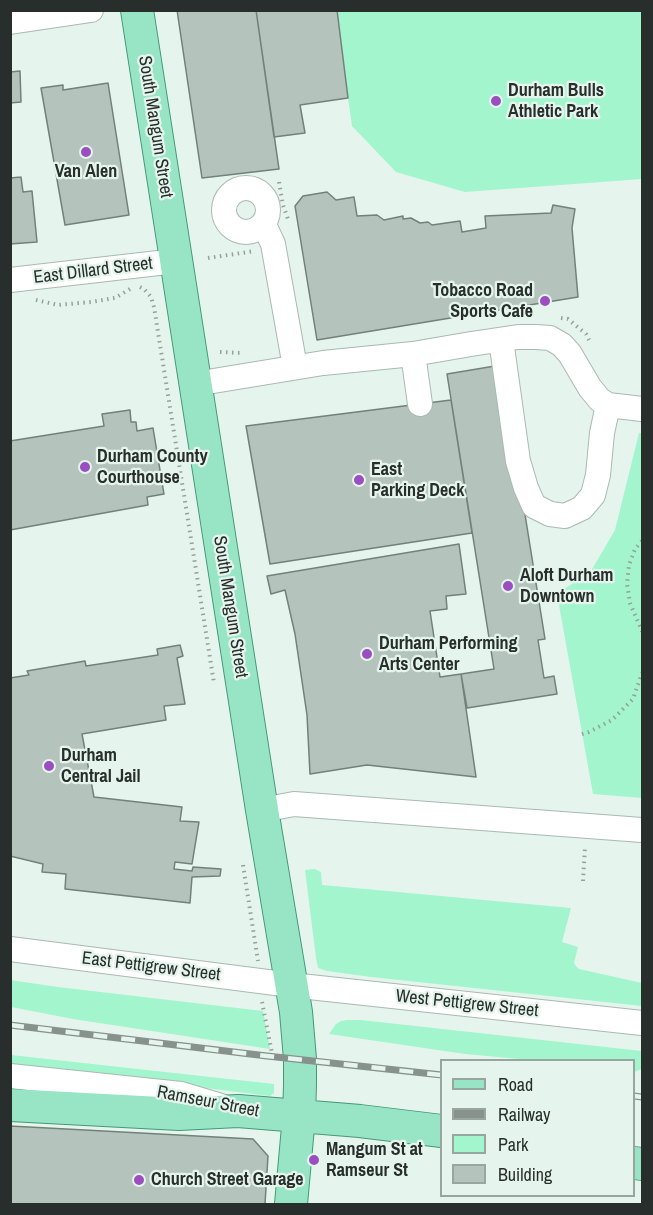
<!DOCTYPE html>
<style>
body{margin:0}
#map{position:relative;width:653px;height:1215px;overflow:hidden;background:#e5f5ed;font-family:"Archivo Narrow",sans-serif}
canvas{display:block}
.frame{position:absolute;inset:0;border:12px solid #282e2b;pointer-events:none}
.legend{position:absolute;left:440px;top:1059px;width:195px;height:138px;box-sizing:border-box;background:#e5f5ed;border:2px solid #99a59f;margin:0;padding:8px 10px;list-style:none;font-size:18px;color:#282e2b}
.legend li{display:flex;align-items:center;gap:12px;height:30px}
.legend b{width:30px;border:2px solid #99a59f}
</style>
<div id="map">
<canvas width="653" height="1215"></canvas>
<div class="frame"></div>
<ul class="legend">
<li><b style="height:8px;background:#97e5c5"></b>Road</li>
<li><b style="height:8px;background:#87928c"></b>Railway</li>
<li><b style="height:16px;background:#a3f5ce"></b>Park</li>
<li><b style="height:16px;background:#b4c4bc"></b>Building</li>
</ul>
</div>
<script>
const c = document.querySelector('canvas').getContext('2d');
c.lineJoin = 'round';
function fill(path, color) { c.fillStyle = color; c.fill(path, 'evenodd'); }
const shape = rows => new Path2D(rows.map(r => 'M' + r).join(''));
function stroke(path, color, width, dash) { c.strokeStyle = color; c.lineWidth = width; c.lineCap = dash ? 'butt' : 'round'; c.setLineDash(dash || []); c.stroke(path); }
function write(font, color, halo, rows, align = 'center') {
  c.font = font + ' "Archivo Narrow",sans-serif'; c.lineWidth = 4.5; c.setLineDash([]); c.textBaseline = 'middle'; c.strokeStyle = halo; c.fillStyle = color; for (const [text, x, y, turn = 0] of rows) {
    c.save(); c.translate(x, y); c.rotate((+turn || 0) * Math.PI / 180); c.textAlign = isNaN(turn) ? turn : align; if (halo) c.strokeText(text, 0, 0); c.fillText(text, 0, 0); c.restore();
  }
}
fill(shape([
 [177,11,642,11,642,179,465,192,396,172,352,126,348,98,300,105,305,133,275,137,279,169,202,178],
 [639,433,642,433,642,798,593,794,557,594,591,571,615,530],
 [315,869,321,872,322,885,571,908,562,942,578,947,574,963,576,966,579,969,642,983,642,1006,371,977,327,971,318,968,316,958,305,870],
 [10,980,58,987,263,1011,270,1049,73,1019,11,1007],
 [347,1020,361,1020,642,1051,642,1069,634,1072,634,1060,530,1060,465,1054,329,1034,336,1024,341,1021],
 [11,1055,274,1084,274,1093,270,1096,11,1064]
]), '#a3f5ce');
const building = shape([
 [177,10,256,10,279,169,202,178,177,10],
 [256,10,337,10,348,98,300,105,305,133,274,137,256,10],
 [20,71,21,102,10,103,10,72,20,71],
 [108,83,129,215,65,225,41,88,63,85,63,90,108,83],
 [21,177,23,192,32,191,37,242,10,244,10,178,21,177],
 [327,192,336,200,354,197,357,216,377,215,384,220,403,216,403,219,411,218,420,223,428,222,432,225,460,221,462,232,486,228,485,216,551,213,553,205,575,209,572,228,578,297,317,340,295,206,303,196,327,192],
 [501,365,545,639,538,640,544,678,554,676,557,694,467,708,461,674,494,669,447,374,501,365],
 [451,400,472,533,270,564,246,426,451,400],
 [130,410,131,422,136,422,137,431,153,428,164,494,147,497,148,505,10,530,10,441,104,426,102,414,130,410],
 [459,544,466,594,446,596,447,609,430,611,440,677,461,674,476,777,367,765,310,774,307,715,295,634,285,590,271,594,267,576,459,544],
 [180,645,183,656,177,658,185,704,164,706,166,720,82,734,94,797,182,807,180,821,199,822,192,864,175,862,174,869,192,871,193,867,221,869,220,876,192,877,190,903,65,889,66,874,42,872,43,864,10,856,10,678,29,675,27,671,85,661,86,666,158,655,157,649,180,645],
 [10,1126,253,1139,268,1156,265,1204,10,1204,10,1126]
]);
fill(building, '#b4c4bc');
stroke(building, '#72817a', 1.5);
const minor = shape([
 [10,22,91,10],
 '224 210a22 22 0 1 1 44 0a22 22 0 1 1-44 0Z',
 [263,225,266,229,273,244,295,367],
 [10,280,176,261],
 [501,340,518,461,526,488,534,506,550,514,565,516,582,508,593,495,598,475,602,433,608,405],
 [413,354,420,404],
 [195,384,323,363,413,354,471,344,518,337,536,337,550,338,562,345,570,354,590,388,600,400,608,405,642,409],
 [262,810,294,804,642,830],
 [10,949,291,985,642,1023],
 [10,1076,181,1094,221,1106]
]);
const major = shape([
 [137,10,262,810,296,1012,300,1059,300,1085,299,1116,291,1204],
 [10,1105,179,1114,238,1111,360,1121,442,1131],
 [634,1163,642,1164]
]);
stroke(minor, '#aab9b1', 26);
stroke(major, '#439976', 34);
stroke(shape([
 [279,182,283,205,289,222],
 [208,258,255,251],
 [140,287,144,289,151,297,154,307,214,683],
 [36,300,58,305,91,302,115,298,130,289],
 [561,318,568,319,586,334,589,340],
 [220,352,241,353],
 [642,541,635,549,629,565,627,584,630,603,642,631,642,636],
 [582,734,589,732,612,720,633,699,642,673],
 [243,865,258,961],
 [583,881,585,847],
 [262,1002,272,1053]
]), '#95a19b', 4, [1.5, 4.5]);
stroke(minor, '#fff', 24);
stroke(major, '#97e5c5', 32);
const rail = shape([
 [10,1025,267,1056,442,1075],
 [634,1096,642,1097]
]);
stroke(rail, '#87928c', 7);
stroke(rail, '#e5f5ed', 4.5, [14]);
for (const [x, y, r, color] of [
 [496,101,6,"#9b4ebf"],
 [86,152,6,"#9b4ebf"],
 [545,301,6,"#9b4ebf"],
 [85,467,6,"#9b4ebf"],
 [359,480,6,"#9b4ebf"],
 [508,586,6,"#9b4ebf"],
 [367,654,6,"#9b4ebf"],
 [49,766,6,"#9b4ebf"],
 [314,1160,6,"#9b4ebf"],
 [139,1180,6,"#9b4ebf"]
]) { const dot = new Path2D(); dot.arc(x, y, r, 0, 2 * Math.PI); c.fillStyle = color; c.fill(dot); stroke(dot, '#e5f5ed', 2); }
write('bold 18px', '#282e2b', '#e5f5ed', [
 ["Durham Bulls",508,91],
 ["Athletic Park",508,112],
 ["Van Alen",86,172,"center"],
 ["Tobacco Road",533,291,"right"],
 ["Sports Cafe",533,312,"right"],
 ["Durham County",97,457],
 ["Courthouse",97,478],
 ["East",371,470],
 ["Parking Deck",371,491],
 ["Aloft Durham",520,576],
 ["Downtown",520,597],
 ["Durham Performing",379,644],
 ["Arts Center",379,665],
 ["Durham",61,756],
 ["Central Jail",61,777],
 ["Mangum St at",326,1150],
 ["Ramseur St",326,1171],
 ["Church Street Garage",151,1180]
], 'left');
write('18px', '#282e2b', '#e5f5ed', [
 ["South Mangum Street",155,127,81],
 ["East Dillard Street",93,271,-7],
 ["South Mangum Street",230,607,81],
 ["East Pettigrew Street",151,967,7],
 ["West Pettigrew Street",467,1004,6],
 ["Ramseur Street",208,1102,11]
]);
</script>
